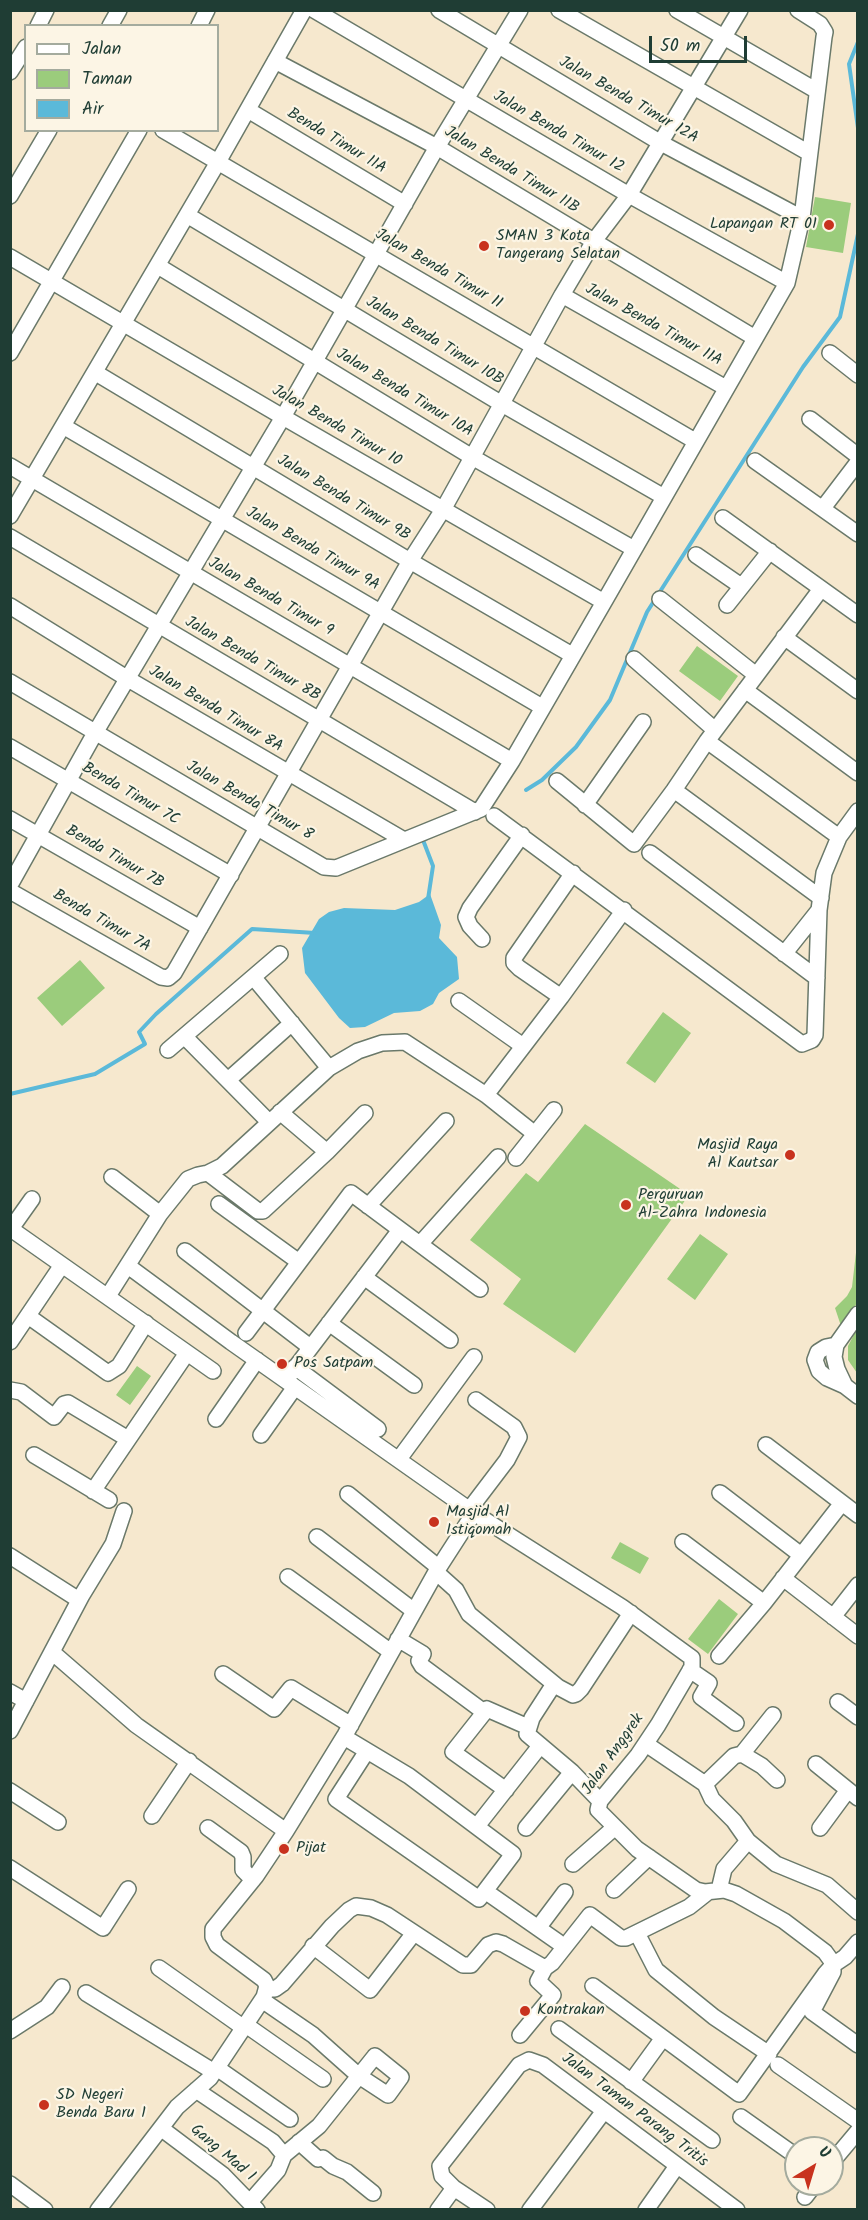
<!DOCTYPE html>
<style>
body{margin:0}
#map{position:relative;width:868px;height:2220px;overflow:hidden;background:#f6e8ce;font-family:Kalam,sans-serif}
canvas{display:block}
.frame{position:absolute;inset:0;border:12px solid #1f3d34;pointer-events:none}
.legend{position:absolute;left:24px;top:24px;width:195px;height:108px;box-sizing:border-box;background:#fcf5e5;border:2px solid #a4ab9e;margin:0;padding:8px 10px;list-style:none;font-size:18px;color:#1f3d34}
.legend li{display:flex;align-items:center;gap:12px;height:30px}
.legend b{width:30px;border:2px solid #a4ab9e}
.north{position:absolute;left:784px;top:2136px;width:60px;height:60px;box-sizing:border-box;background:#fcf5e5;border:2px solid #a4ab9e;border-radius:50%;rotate:38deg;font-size:16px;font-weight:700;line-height:24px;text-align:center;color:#1f3d34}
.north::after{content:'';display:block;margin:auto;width:21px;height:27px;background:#c8321e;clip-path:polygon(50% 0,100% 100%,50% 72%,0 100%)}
.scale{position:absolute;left:649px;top:36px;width:98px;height:27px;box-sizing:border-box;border:3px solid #1f3d34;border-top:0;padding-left:8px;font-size:18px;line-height:21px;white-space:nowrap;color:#1f3d34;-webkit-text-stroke:4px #fcf5e5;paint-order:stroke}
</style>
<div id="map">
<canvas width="868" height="2220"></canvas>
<div class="frame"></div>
<ul class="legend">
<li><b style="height:8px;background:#fff"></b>Jalan</li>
<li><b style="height:16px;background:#9bcc7c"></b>Taman</li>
<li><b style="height:16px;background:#5bb9d9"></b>Air</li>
</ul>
<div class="north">U</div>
<div class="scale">50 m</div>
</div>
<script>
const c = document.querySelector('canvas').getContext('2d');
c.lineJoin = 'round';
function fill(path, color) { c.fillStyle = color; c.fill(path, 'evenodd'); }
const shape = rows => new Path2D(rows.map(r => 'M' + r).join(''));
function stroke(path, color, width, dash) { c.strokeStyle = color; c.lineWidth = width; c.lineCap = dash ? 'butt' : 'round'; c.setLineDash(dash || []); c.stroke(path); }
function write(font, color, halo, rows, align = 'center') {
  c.font = font + ' Kalam,sans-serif'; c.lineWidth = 4.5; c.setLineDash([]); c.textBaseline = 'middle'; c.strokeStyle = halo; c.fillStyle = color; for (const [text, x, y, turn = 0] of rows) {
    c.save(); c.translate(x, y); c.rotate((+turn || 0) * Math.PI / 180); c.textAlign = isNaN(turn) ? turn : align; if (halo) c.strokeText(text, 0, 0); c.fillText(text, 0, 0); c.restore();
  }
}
fill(shape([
 [815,197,851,203,843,253,806,247],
 [697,646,738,676,720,701,679,671],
 [80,960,105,988,62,1026,37,998],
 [663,1012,691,1033,655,1083,626,1063],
 [585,1124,689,1195,575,1353,503,1304,521,1279,470,1240,526,1173,538,1182],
 [700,1234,728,1254,695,1300,667,1279],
 [857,1244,857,1303,841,1326,835,1308,847,1296,852,1287],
 [857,1329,857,1373,848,1360,848,1346],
 [137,1366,151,1376,130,1405,116,1395],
 [620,1542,649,1558,640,1574,611,1558],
 [719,1599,738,1614,708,1654,688,1639]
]), '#9bcc7c');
fill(shape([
 [430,894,441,925,439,938,457,957,459,979,439,993,433,1004,420,1011,394,1013,365,1027,350,1028,339,1018,305,973,302,948,319,919,329,912,344,908,395,910,419,902]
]), '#5bb9d9');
stroke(shape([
 [858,42,849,64,858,128],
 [526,790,542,780,576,747,610,700,647,612,803,367,840,317,858,234],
 [426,839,423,840,433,866,428,899],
 [10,1094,95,1074,145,1044,139,1032,156,1014,252,929,315,933]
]), '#5bb9d9', 4);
const minor = shape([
 [314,10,629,195,787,283],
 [439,10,661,143,802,218],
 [559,10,809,153],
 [677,10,817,91],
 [38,26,46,10],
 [110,26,119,10],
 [199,26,207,10],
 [275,61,437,147,755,338],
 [10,72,26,47],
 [248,110,405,204],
 [163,130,695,441],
 [10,196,49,130],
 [187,215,502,404,664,497],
 [10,257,283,417,604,602],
 [158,266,472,457,634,549],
 [562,295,726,388],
 [10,353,139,130],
 [830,353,858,375],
 [96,373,410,561,572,655],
 [810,419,858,456],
 [63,426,542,707],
 [755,461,858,534],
 [10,466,512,761],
 [823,508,858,462],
 [10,516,218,162,304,10],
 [723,518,858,615],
 [10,537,475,812],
 [696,555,741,586],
 [660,599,756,675],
 [727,605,770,551],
 [10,606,128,679,404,840],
 [784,637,858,691],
 [634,659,715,730],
 [10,682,324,867,336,868,481,809,512,761,604,602,787,283,802,218,824,37,825,32,820,24,798,10],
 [745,690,858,773],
 [707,741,839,837],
 [10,747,231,875],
 [557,781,634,844,674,790,707,741,821,589],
 [674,790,821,898],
 [585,805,643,722],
 [494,816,802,1044,812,1040,815,1035,819,910,824,873,839,837,858,811],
 [10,819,200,928],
 [650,853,817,978],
 [10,885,95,733,283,417,437,147,520,10],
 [10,891,161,977,168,978,174,973,410,561,444,508,562,295,594,241,629,195,740,10],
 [482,939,470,926,466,917,470,908,522,835],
 [784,954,819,910],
 [254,978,329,1068],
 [561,997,519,968,514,963,514,958,573,873],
 [459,1001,523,1046],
 [185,1037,269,1122],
 [168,1050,280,954],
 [228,1080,292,1023],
 [486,1095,561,997,624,910],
 [280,1112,327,1152],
 [516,1158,554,1110],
 [208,1173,258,1211,263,1211,327,1152,365,1113],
 [112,1177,160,1214],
 [219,1204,299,1262],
 [368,1206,446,1121],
 [11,1229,213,1371],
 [10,1230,32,1199],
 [420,1244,498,1157],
 [185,1251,310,1347],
 [128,1266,231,1342,474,1513,622,1607,692,1658,692,1667,658,1725,638,1755,600,1801,598,1810,637,1849,696,1890,705,1892,724,1890,736,1894,784,1921,825,1952,833,1963,833,1972,812,2012,858,2045],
 [364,1277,450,1340],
 [108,1296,160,1214,188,1179,198,1175,208,1173,222,1166,329,1068,358,1051,382,1043,405,1042,486,1095,535,1134],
 [28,1316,108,1373,119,1366,146,1323],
 [329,1323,414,1385],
 [246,1333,351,1193,480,1289],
 [10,1342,62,1265],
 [836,1345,826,1347,818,1352,815,1360,819,1371,827,1378,845,1386,858,1396],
 [295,1367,378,1429],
 [286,1380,400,1230],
 [845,1386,837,1369,834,1357,836,1345,858,1314],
 [10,1390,21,1392,54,1417,64,1404,68,1403,128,1439],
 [216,1419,257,1360],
 [261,1435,295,1387],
 [766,1445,858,1515],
 [34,1455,109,1500],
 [399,1459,474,1357],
 [93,1491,187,1353],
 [720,1493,801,1555],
 [348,1494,438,1567],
 [469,1510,507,1460,519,1437,514,1427,476,1400],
 [317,1537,414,1611],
 [683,1542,764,1603],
 [10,1556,79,1600],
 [436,1572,456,1590,469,1614,558,1687,573,1695,576,1694,581,1689,631,1613],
 [288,1577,391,1652],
 [783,1578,858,1636],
 [833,1617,858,1585],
 [398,1639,423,1654,419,1661,422,1666,484,1712],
 [52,1652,136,1725,286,1831],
 [719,1656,764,1603,842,1503],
 [690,1670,709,1683,701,1697,736,1723],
 [223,1674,274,1709,291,1688,351,1725],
 [554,1684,532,1718,527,1734,572,1772,600,1801],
 [10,1692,26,1701],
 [838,1702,858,1717],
 [10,1731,82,1595,113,1544,124,1511],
 [344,1737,409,1776,513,1854,479,1899,336,1799,367,1751],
 [646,1744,705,1784,712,1799,734,1821,748,1841,724,1869,719,1890],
 [742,1754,773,1715],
 [816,1764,858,1798],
 [705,1784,734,1756,742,1754,762,1766,777,1780],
 [506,1790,453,1752,487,1709,528,1727],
 [10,1791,58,1822],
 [152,1816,189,1761],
 [481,1821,540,1746],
 [208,1828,241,1852,243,1857,243,1870,253,1880],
 [526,1828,572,1772],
 [820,1828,848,1790],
 [748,1841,776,1864,827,1885,858,1912],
 [573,1864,614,1828],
 [10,1868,103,1928,128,1889],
 [614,1890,649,1857],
 [485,1891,558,1942],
 [538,1928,565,1892],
 [637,1933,656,1970,714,2017,769,2054],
 [313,1946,370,1990,414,1933],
 [159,1968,244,2028],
 [593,1986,739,2094,825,1974,833,1965,845,1957,858,1942],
 [266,1989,275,1989,282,1984,332,1926,349,1910,356,1906,371,1908,387,1915,463,1965,471,1965,488,1945,496,1942,503,1944,545,1968,552,1963,590,1915,621,1938,626,1938,689,1907,708,1892],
 [86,1993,214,2072],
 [246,2025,323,2079],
 [559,2029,712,2140],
 [10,2031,47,2007,62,1987],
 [520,2035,553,1995,538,1981,545,1968],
 [375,2056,401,2077,388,2095,359,2076,375,2056],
 [778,2065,858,2121],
 [217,2068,290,2119],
 [631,2082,663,2038],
 [196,2090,273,2142,284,2155],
 [741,2117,796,2156],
 [162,2129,223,2175,257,2210],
 [299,2142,318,2159,323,2158,333,2166,347,2172,373,2193],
 [832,2162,858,2131],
 [10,2184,45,2210],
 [805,2197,815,2184],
 [250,2202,278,2170,284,2155,319,2126,359,2076,313,2035,262,2000],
 [98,2210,177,2107,210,2078,264,1997,267,1986,264,1980,217,1945,213,1937,213,1929,256,1876,286,1831,345,1735,436,1572,474,1513],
 [438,2210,454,2188],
 [487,2210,454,2188,442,2176,440,2166,519,2065,529,2060,543,2065,737,2210],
 [530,2210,604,2111],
 [646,2210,677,2166]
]);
stroke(minor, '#6a796a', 18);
stroke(minor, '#fff', 15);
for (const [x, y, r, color] of [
 [829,225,6,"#c8321e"],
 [484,246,6,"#c8321e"],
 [790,1155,6,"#c8321e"],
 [626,1205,6,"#c8321e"],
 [282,1364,6,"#c8321e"],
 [434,1522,6,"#c8321e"],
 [284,1849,6,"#c8321e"],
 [525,2011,6,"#c8321e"],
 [44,2105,6,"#c8321e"]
]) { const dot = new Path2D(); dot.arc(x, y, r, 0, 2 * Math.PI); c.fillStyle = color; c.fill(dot); stroke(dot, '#fcf5e5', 2); }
write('16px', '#1f3d34', '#fcf5e5', [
 ["Jalan Benda Timur 12A",628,101,30],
 ["Jalan Benda Timur 12",558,133,30],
 ["Benda Timur 11A",336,142,31],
 ["Jalan Benda Timur 11B",511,171,31],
 ["Jalan Benda Timur 11",438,270,30],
 ["Jalan Benda Timur 11A",653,326,29],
 ["Jalan Benda Timur 10B",434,342,31],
 ["Jalan Benda Timur 10A",404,394,31],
 ["Jalan Benda Timur 10",336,427,30],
 ["Jalan Benda Timur 9B",343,499,31],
 ["Jalan Benda Timur 9A",312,550,30],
 ["Jalan Benda Timur 9",270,598,30],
 ["Jalan Benda Timur 8B",252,660,30],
 ["Jalan Benda Timur 8A",215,710,31],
 ["Benda Timur 7C",130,795,30],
 ["Jalan Benda Timur 8",249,802,30],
 ["Benda Timur 7B",114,858,30],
 ["Benda Timur 7A",101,922,30],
 ["Jalan Anggrek",614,1755,-55],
 ["Jalan Taman Parang Tritis",634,2111,37],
 ["Gang Mad 1",222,2154,40]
]);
write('16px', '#1f3d34', '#fcf5e5', [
 ["Lapangan RT 01",817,225,"right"],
 ["SMAN 3 Kota",496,237],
 ["Tangerang Selatan",496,255],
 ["Masjid Raya",778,1146,"right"],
 ["Al Kautsar",778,1164,"right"],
 ["Perguruan",638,1196],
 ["Al-Zahra Indonesia",638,1214],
 ["Pos Satpam",294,1364],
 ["Masjid Al",446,1513],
 ["Istiqomah",446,1531],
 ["Pijat",296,1849],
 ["Kontrakan",537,2011],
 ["SD Negeri",56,2096],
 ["Benda Baru 1",56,2114]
], 'left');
</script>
